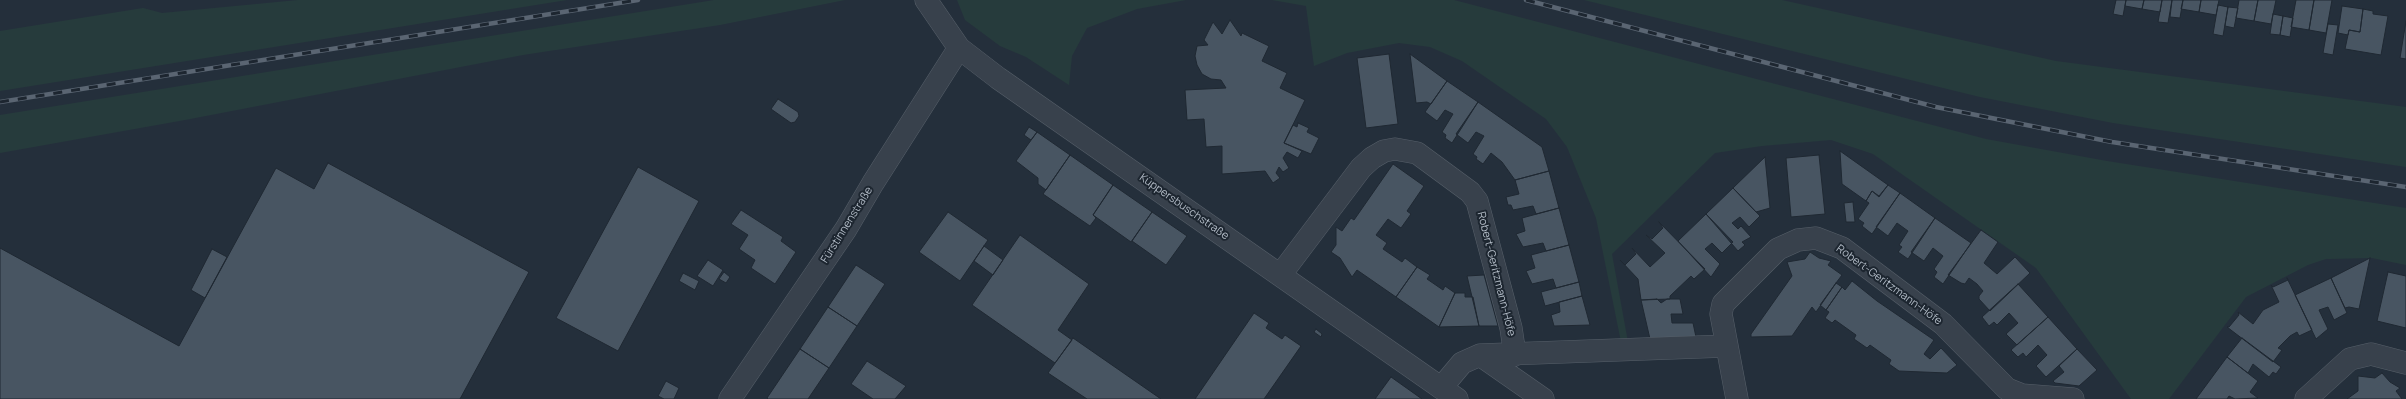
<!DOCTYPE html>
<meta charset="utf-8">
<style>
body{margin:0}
canvas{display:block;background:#242f3b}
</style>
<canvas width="2406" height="399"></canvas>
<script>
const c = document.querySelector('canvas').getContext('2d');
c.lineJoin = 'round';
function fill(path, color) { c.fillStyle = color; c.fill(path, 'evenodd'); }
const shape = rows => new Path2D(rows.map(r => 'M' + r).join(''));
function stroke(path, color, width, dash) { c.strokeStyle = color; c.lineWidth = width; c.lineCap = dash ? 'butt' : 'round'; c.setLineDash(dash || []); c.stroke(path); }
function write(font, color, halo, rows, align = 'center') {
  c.font = font + ' Manrope,sans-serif'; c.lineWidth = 4; c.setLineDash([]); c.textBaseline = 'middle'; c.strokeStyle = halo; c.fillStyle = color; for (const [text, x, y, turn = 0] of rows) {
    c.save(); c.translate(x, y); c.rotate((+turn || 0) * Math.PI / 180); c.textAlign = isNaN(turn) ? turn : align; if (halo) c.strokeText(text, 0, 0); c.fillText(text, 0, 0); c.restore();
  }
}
fill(shape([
 [298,0,567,0,0,91,0,31,143,8,162,13],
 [714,0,845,0,720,25,523,55,185,120,0,153,0,115],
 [957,0,1186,0,1137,9,1087,28,1072,56,1069,85,1026,57,1000,46,965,20],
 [1272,0,1454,0,1986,139,2107,161,2406,208,2406,265,2372,258,2326,259,2308,265,2246,297,2169,399,2131,399,2036,268,1873,154,1831,140,1762,146,1715,153,1612,254,1628,342,1621,342,1596,218,1567,147,1546,119,1462,61,1430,47,1399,43,1347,53,1314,66,1306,6],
 [1584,0,1782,0,2056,61,2406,107,2406,167,2113,123,1980,97]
]), '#263b3c');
const building = shape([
 [2116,0,2126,0,2123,16,2113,14,2116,0],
 [2126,0,2144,0,2142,9,2125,6,2126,0],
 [2144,0,2162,0,2160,12,2142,9,2144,0],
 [2162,0,2172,0,2168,23,2158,22,2162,0],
 [2172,0,2183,0,2180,18,2170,17,2172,0],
 [2183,0,2201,0,2199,12,2181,9,2183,0],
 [2201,0,2219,0,2216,15,2199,12,2201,0],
 [2239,0,2258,0,2254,21,2236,18,2239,0],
 [2258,0,2276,0,2271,24,2254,21,2258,0],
 [2296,0,2314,0,2309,30,2291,27,2296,0],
 [2314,0,2332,0,2326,33,2309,30,2314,0],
 [2218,5,2228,7,2223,36,2213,34,2218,5],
 [2342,6,2363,9,2360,32,2349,30,2348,35,2338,33,2342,6],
 [2228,7,2238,8,2234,28,2225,26,2228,7],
 [2363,9,2373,11,2373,14,2388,16,2381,55,2345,49,2349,30,2360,32,2363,9],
 [2273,14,2283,16,2280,35,2270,34,2273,14],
 [2283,16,2293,18,2290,37,2280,35,2283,16],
 [1230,20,1241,36,1242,33,1269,46,1262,61,1287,73,1280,88,1305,100,1284,143,1302,151,1298,158,1287,152,1283,158,1289,168,1283,172,1279,167,1276,173,1280,178,1273,183,1265,171,1222,174,1222,146,1206,147,1204,119,1187,120,1185,90,1226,88,1221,80,1211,79,1202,74,1197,65,1195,56,1197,46,1208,45,1204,40,1213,22,1222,34,1230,20],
 [2406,21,2406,59,2400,58,2406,21],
 [2328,24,2338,25,2333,55,2323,53,2328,24],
 [1389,54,1398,124,1366,128,1357,58,1389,54],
 [1410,54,1447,81,1431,104,1427,102,1416,103,1410,54],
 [1447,81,1478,102,1452,143,1445,138,1446,135,1442,132,1453,114,1445,110,1437,121,1425,112,1447,81],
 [778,99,798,112,799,116,795,122,791,123,771,109,778,99],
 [1478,102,1542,147,1549,171,1515,180,1502,162,1491,153,1483,164,1476,159,1477,157,1473,154,1484,136,1476,132,1468,143,1456,134,1478,102],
 [1298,123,1309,128,1307,132,1319,138,1311,154,1284,143,1293,125,1297,127,1298,123],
 [1029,127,1037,132,1031,140,1024,135,1029,127],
 [1037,132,1070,155,1046,190,1038,184,1038,178,1016,161,1037,132],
 [1840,151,1888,185,1879,196,1872,191,1866,201,1842,184,1840,151],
 [1070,155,1113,185,1093,215,1096,218,1090,226,1043,194,1070,155],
 [1819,155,1825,214,1791,217,1786,158,1819,155],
 [1765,157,1770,208,1756,212,1733,188,1765,157],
 [328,163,529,272,460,399,0,399,0,248,179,346,276,168,314,189,328,163],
 [1393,164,1424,186,1407,211,1411,214,1401,228,1388,219,1376,235,1387,243,1383,249,1402,262,1405,258,1417,267,1396,297,1357,270,1352,277,1340,258,1331,252,1336,245,1336,227,1342,231,1351,218,1354,220,1393,164],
 [638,167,699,201,618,351,556,318,638,167],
 [1549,171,1559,208,1536,214,1533,206,1513,210,1511,205,1508,205,1506,197,1519,194,1515,180,1549,171],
 [1113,185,1152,212,1131,242,1093,215,1113,185],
 [1888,185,1900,193,1872,234,1862,226,1864,223,1858,219,1869,203,1866,201,1872,191,1879,197,1888,185],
 [1733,188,1760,216,1749,227,1740,217,1732,223,1738,229,1741,226,1751,237,1742,242,1745,245,1738,251,1706,214,1733,188],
 [1900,193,1935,218,1908,259,1898,252,1902,247,1899,245,1908,231,1897,223,1888,236,1876,227,1900,193],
 [1853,202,1855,222,1846,222,1844,203,1853,202],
 [1559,208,1569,245,1546,251,1543,243,1523,247,1516,234,1525,231,1522,218,1559,208],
 [741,210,783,237,781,241,796,252,775,284,751,268,755,260,739,249,748,235,731,224,741,210],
 [948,212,988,240,960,281,919,252,948,212],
 [1152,212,1187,236,1166,265,1132,241,1152,212],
 [1706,214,1733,242,1722,253,1712,243,1705,249,1720,264,1711,277,1678,241,1706,214],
 [1935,218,1971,243,1943,284,1934,277,1937,272,1934,269,1943,256,1933,248,1924,261,1911,252,1935,218],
 [1659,222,1705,269,1694,279,1691,276,1670,296,1670,299,1641,300,1638,279,1620,260,1625,265,1636,254,1632,248,1650,267,1665,253,1646,235,1652,239,1663,228,1659,222],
 [1981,230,1998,242,1984,263,1997,274,2015,257,2030,273,1990,311,1979,299,1979,296,1983,291,1977,284,1969,278,1965,284,1961,283,1948,275,1981,230],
 [1020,235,1089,284,1058,330,1072,340,1055,363,972,305,1020,235],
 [1569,245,1579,282,1556,288,1553,279,1532,284,1526,271,1535,268,1531,255,1569,245],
 [984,246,1003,260,993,275,974,261,984,246],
 [212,249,227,257,205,298,191,290,212,249],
 [1810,252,1819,258,1831,261,1828,265,1842,275,1836,283,1816,312,1812,307,1792,336,1751,337,1751,334,1792,276,1787,262,1805,259,1810,252],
 [2370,258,2359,309,2349,307,2345,308,2331,278,2370,258],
 [708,260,723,270,713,286,697,276,708,260],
 [856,265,885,284,857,326,828,307,856,265],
 [1417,267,1430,275,1427,279,1443,290,1445,286,1455,293,1439,327,1396,297,1417,267],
 [724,272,730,277,726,283,719,279,724,272],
 [2388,272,2406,276,2406,328,2377,321,2388,272],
 [683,273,699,281,695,290,679,281,683,273],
 [1484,275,1498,326,1479,326,1467,276,1484,275],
 [2287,278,2312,330,2299,336,2297,332,2290,336,2278,348,2282,350,2273,362,2227,327,2229,327,2239,315,2238,312,2253,324,2263,310,2279,302,2271,285,2273,287,2288,280,2287,278],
 [2331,278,2347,313,2334,320,2328,307,2319,310,2328,329,2316,339,2295,295,2331,278],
 [1852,281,1877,301,1934,340,1924,354,1930,359,1941,348,1957,365,1947,373,1899,371,1889,364,1891,360,1870,345,1867,348,1854,339,1856,335,1835,320,1832,323,1825,318,1829,312,1826,310,1842,287,1845,290,1852,281],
 [1579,282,1582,296,1545,306,1541,292,1579,282],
 [1836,283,1842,287,1826,310,1820,305,1836,283],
 [2018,284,2048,317,2017,345,2006,334,2018,323,2009,313,1997,325,1994,322,1989,326,1982,317,2018,284],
 [1455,293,1465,293,1465,297,1473,297,1479,326,1439,327,1455,293],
 [1582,296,1590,325,1554,326,1551,315,1560,312,1559,302,1582,296],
 [1657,299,1661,303,1667,299,1680,299,1683,314,1671,314,1672,323,1693,323,1696,337,1650,339,1641,300,1657,299],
 [828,307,857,326,829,368,800,349,828,307],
 [1254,313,1269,323,1266,328,1282,339,1285,335,1301,346,1264,399,1195,399,1254,313],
 [2048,317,2077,349,2046,377,2036,366,2047,355,2038,345,2026,357,2023,353,2018,357,2011,350,2048,317],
 [1316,329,1322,334,1321,337,1314,332,1316,329],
 [1073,338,1161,399,1087,399,1048,373,1073,338],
 [2242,338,2281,367,2276,374,2273,372,2269,377,2253,364,2248,373,2227,357,2242,338],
 [800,349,829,368,808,399,768,399,767,398,800,349],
 [2077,349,2097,370,2079,386,2055,383,2053,381,2064,372,2059,366,2077,349],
 [2227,357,2258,381,2250,392,2258,398,2235,399,2229,396,2227,399,2196,399,2227,357],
 [867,361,906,386,895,399,873,399,851,384,867,361],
 [2382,373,2390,382,2400,388,2396,391,2402,399,2347,399,2358,391,2358,376,2375,378,2382,373],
 [1391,377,1422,399,1375,399,1391,377],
 [666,381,679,388,674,399,664,399,658,396,666,381]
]);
fill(building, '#485562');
stroke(building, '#1f2832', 1);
const minor = shape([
 [926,0,959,48,998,78,1457,399],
 [1281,274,1361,168,1372,158,1384,151,1395,149,1417,153,1470,192,1477,201,1511,328,1515,355],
 [1480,355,1543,399],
 [1441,388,1462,363,1480,355,1726,346],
 [730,399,846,229,873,183,959,48],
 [1737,399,1721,314,1723,304,1778,249,1798,240,1816,238,1842,248,1943,324,2007,389,2022,395,2073,399],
 [2306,399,2350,359,2371,354,2406,363]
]);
stroke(minor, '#565f69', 23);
stroke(minor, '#38414c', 22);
const rail = shape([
 [1526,0,1936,107,2112,142,2406,187],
 [0,102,638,0]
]);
stroke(rail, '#5a6572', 4.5);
stroke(rail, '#1d2630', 3, [9]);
write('11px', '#b3bcc7', '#1d2630', [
 ["Küppersbuschstraße",1184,207,35],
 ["Fürstinnenstraße",847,225,-58],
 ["Robert-Geritzmann-Höfe",1496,274,76],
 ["Robert-Geritzmann-Höfe",1889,285,36]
]);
</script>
